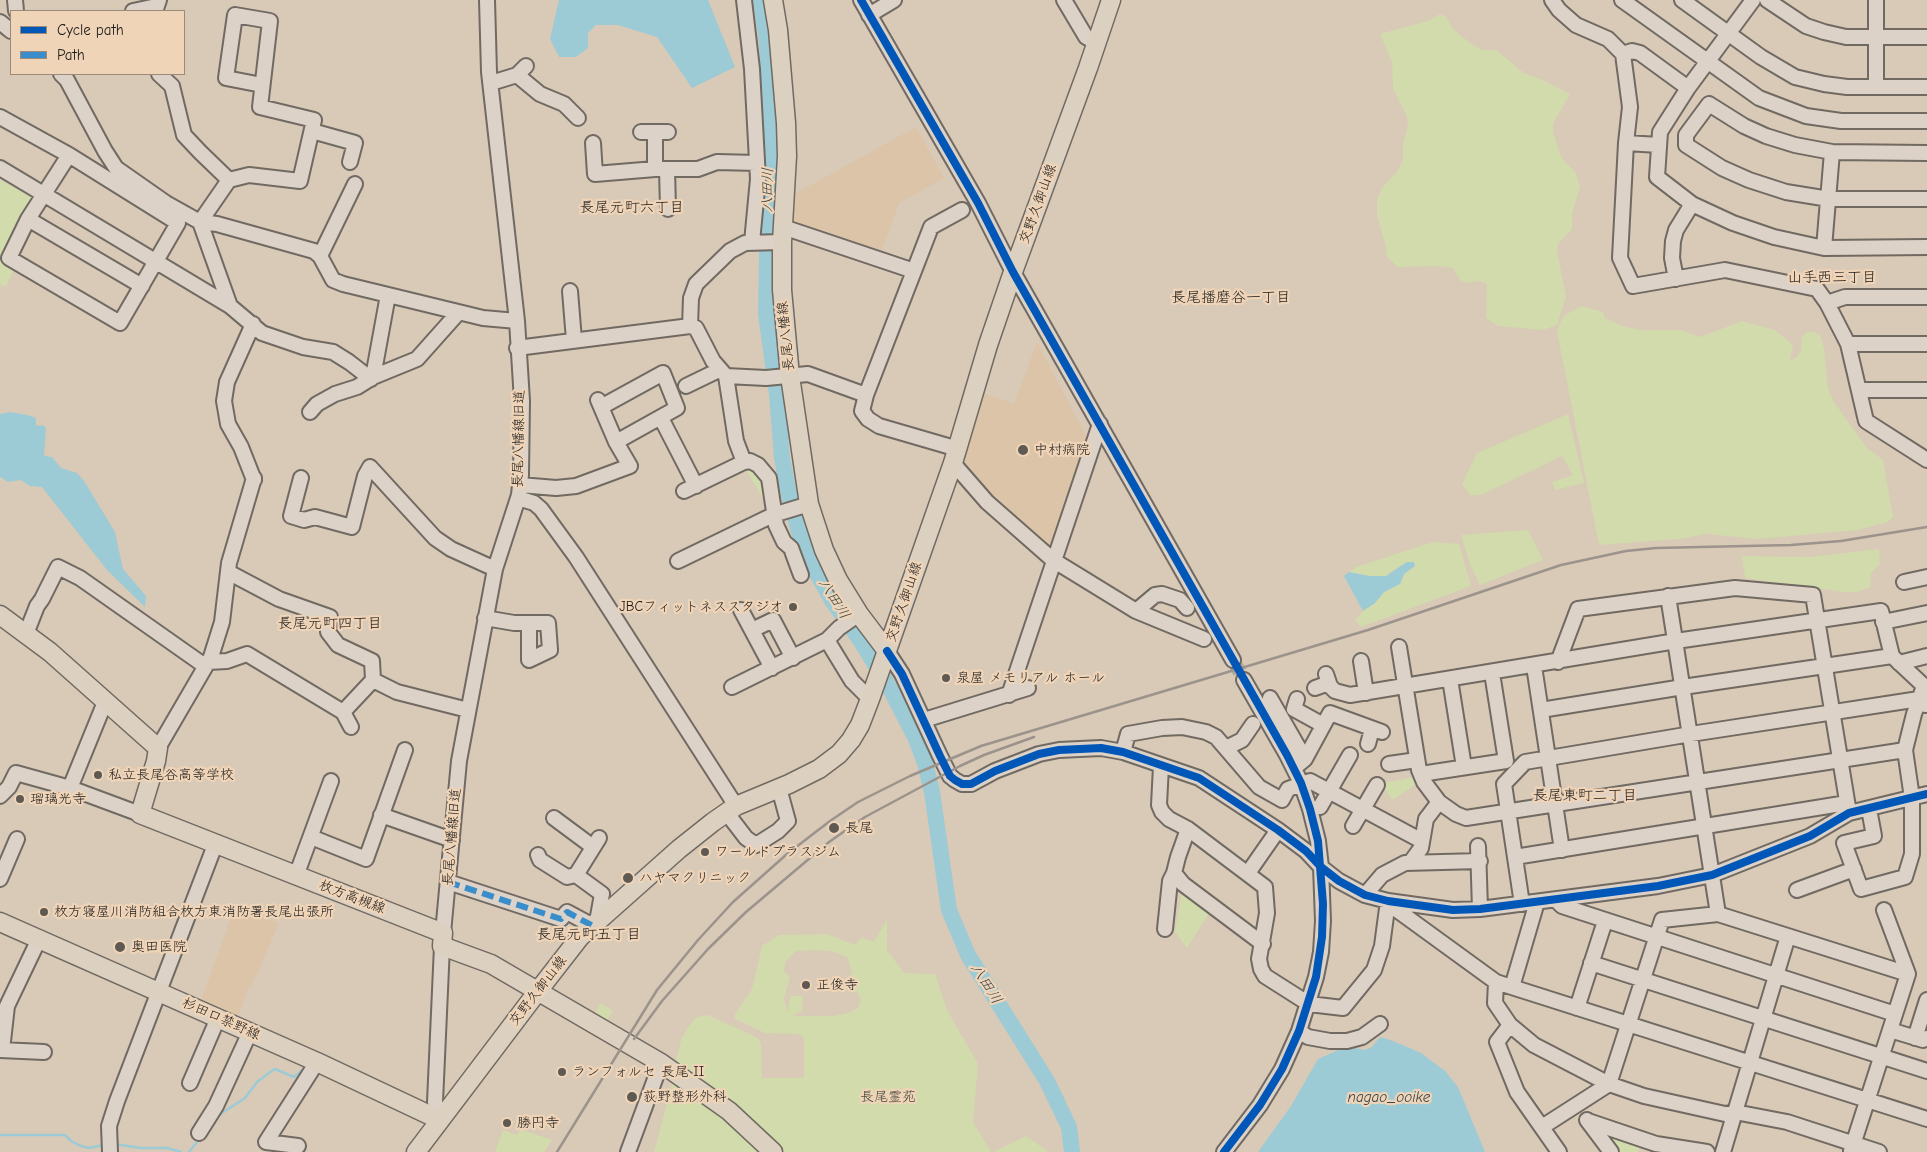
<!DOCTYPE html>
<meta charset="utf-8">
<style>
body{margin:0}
#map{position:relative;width:1927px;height:1152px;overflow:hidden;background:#d9c9b7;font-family:"Comic Neue",sans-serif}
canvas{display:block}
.legend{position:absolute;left:10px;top:10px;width:175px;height:65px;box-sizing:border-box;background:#f0d4b7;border:1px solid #9b8a79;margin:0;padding:6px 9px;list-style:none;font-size:15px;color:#1c1c1c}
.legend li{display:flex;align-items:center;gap:10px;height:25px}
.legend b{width:25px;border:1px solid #9b8a79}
</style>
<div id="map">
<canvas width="1927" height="1152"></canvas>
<ul class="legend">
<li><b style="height:6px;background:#0057b8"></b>Cycle path</li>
<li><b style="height:6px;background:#388dca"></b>Path</li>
</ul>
</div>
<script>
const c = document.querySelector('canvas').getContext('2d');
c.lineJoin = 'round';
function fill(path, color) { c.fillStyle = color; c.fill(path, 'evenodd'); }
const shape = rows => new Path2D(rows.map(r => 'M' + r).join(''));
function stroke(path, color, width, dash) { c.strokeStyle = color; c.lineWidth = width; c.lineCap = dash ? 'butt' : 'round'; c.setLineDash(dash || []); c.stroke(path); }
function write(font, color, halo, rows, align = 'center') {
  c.font = font + ' "Comic Neue","Klee One",sans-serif'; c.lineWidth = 4.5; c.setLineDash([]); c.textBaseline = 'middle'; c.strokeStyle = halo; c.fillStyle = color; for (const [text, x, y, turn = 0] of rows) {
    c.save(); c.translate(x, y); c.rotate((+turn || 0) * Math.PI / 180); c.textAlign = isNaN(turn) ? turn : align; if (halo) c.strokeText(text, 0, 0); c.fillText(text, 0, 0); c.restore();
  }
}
fill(shape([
 [916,127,944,178,899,203,880,255,790,223,793,195],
 [1037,342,1087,438,1049,548,988,498,960,461,983,393,1014,404],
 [234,909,279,923,252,985,249,987,238,1017,201,1001]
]), '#dbc4a8');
fill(shape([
 [1440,14,1446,17,1453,29,1470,43,1483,50,1496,50,1524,73,1545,81,1570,94,1553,124,1553,132,1561,157,1576,173,1580,186,1572,215,1572,229,1558,244,1557,250,1566,297,1557,325,1543,330,1498,326,1486,318,1487,284,1481,281,1466,283,1460,280,1453,268,1439,266,1398,267,1387,257,1385,243,1377,215,1377,200,1382,188,1396,173,1403,161,1403,145,1408,124,1407,117,1393,89,1392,62,1380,34,1428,21],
 [0,180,31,197,32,200,0,259,14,269,6,287,0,284],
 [1582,306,1603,312,1605,318,1622,326,1640,330,1681,330,1700,337,1742,321,1775,330,1793,345,1790,361,1798,356,1801,350,1802,337,1807,332,1814,332,1820,335,1824,348,1828,389,1834,402,1866,447,1883,460,1893,517,1888,522,1858,530,1757,539,1706,534,1679,539,1599,545,1557,331,1563,316],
 [1568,414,1584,483,1555,490,1552,482,1573,475,1562,456,1481,495,1470,495,1462,484,1477,453],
 [750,464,763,481,765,497,763,499,744,466],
 [1528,530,1543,560,1480,585,1471,567,1461,535],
 [1433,542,1459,544,1471,586,1361,627,1355,620,1363,611,1375,603,1384,592,1400,584,1404,574,1415,566,1401,565,1386,576,1369,576,1349,572,1356,567],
 [1879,549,1880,564,1871,573,1870,587,1857,592,1845,592,1745,578,1742,556,1810,557],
 [1415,777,1418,783,1392,800,1382,783],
 [1182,890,1210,912,1187,948,1175,932],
 [887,919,887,950,904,973,935,974,947,1010,978,1064,973,1122,991,1152,783,1152,747,1115,676,1061,681,1040,687,1029,696,1017,708,1015,758,1038,761,1044,762,1078,801,1078,804,1077,804,1038,799,1034,765,1033,735,1019,735,1014,752,989,762,946,779,935,827,934,855,945,862,937,874,942],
 [813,950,831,951,847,957,852,972,847,981,829,981,823,985,828,987,849,989,858,993,861,1000,858,1008,845,1014,833,1016,793,1016,802,1011,803,996,790,996,788,1013,784,999,790,977,784,971,786,961,796,951],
 [601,1003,613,1011,606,1022,594,1014],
 [672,1084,728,1121,762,1152,654,1152],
 [1601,1128,1642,1142,1638,1152,1614,1152],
 [520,1129,552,1140,544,1152,495,1152,503,1130,517,1135],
 [1026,1136,1049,1152,993,1152]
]), '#d1dbab');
fill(shape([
 [559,0,708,0,735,67,692,88,657,37,618,25,596,25,588,33,588,48,576,57,559,57,550,39],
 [10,412,27,415,36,418,36,425,40,426,43,425,46,428,44,456,52,457,61,468,77,473,84,481,115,532,123,569,146,596,145,607,107,570,42,487,30,486,21,480,8,482,0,477,0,414],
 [1407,562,1414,562,1415,566,1404,574,1400,584,1384,592,1375,603,1363,611,1344,576,1349,572,1369,576,1386,576],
 [1380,1037,1393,1041,1421,1053,1445,1071,1458,1087,1485,1152,1258,1152,1291,1106,1318,1059,1352,1044,1355,1048,1365,1050,1372,1047]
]), '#9ccbd5');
stroke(shape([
 [216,1117,245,1098,257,1082,273,1070,275,1069,294,1077,305,1068],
 [0,1135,65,1135,71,1141,81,1146,89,1148,104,1145],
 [114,1144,141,1148,167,1148,181,1152],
 [189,1152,201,1137]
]), '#9ccbd5', 2.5);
stroke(shape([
 [761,0,767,43,770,95,766,314,777,394,782,458,790,499,799,532,811,563,833,602,862,643,892,692,915,737,925,763,932,792,949,910,968,955,1047,1081,1069,1127,1072,1152]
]), '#9ccbd5', 16);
stroke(shape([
 [1233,660,1244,680]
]), '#b3a698', 14, [14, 7]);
const minor = shape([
 [15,0,16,11],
 [744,0,752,69,758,179,752,242],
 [861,0,978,203,1013,272,1233,660],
 [1064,0,1086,37,1096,42],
 [1552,0,1559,10,1576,25,1608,39,1623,54,1630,107,1626,143,1620,258,1633,286,1725,270,1817,289,1827,303,1848,344,1866,421,1927,460],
 [1622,0,1759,98,1806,116,1841,121,1927,121],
 [1682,0,1761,57,1795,77,1824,84,1847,87,1927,87],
 [1753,0,1688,88,1660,132,1657,177,1692,204,1733,223,1774,237,1824,248,1927,247],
 [1767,0,1806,26,1824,32,1846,37,1927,37],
 [133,11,157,6,159,0],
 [869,15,894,0],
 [0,22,11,31],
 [1623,54,1632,51,1640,53,1688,88],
 [61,74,67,80,105,151,116,168,166,203,200,222,217,224,314,251,320,256,333,280,343,284,483,318,517,321],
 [159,74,172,86,184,135,200,152,229,180],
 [517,75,540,94,564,104,578,118],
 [491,83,517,75,526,66],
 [1876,87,1876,0],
 [0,117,69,155,178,223,120,323,9,258,28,219,69,155],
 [312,131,355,143,350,162],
 [641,132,668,132],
 [655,132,655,169],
 [593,143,595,174,655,169,698,169,717,162,757,163],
 [1626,143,1659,145],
 [1927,153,1832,152,1795,145,1766,136,1744,126,1709,104,1686,135,1686,145,1722,168,1749,180,1786,192,1829,199,1927,199],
 [0,168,230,306,262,333,303,347,333,352,349,362,371,379],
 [667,169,668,209],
 [28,219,142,286],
 [200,222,229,180,249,175,300,181,314,120,260,107,270,21,235,15,226,78,262,85],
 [200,222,230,306],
 [783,227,914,271,931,227,962,210],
 [1824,248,1832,152],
 [320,256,355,184],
 [1676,279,1672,258,1673,241,1676,230,1692,204],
 [570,291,574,340],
 [1827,303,1845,297,1927,297],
 [253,324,227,382,224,401,228,424,241,447,254,480],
 [690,326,691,298,696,284,730,251,745,243,782,242],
 [1848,344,1927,344],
 [517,348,690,326,696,328,713,361,726,376,766,378,808,374,866,395,862,411,868,419,879,426,958,449],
 [726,376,736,441,744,462],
 [373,377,388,295],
 [686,386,719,370],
 [1859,390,1927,390],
 [866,395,914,271],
 [601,407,663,373,677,408,616,442],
 [310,412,317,404,335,394,357,387,373,377,417,359,458,313],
 [661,418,696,486],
 [953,463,987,502,1053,560,1136,611,1204,639],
 [301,478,291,516,304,520,315,517,352,527,365,476,370,467,435,538,451,549,495,569],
 [520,485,556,488,576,486,630,466,616,442,598,400],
 [684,491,744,462,750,461,758,465,769,478,776,525,784,542,791,548,801,575],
 [518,498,534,503,541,509,576,557,736,806],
 [678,561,773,515,809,504],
 [228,572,279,599,330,617,328,632,338,645,372,661,373,680,397,692,468,710],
 [1904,582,1927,577],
 [1668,596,1718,914],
 [741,610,772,668],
 [1136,611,1155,595,1162,594,1180,600,1187,608],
 [485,618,514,623,548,623,550,650,529,660,529,624],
 [1883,622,1927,613],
 [752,630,773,620,793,658],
 [26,634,37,606,42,599,58,567,80,578,205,666],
 [827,640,852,681,870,699],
 [1399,647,1419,770,1424,782,1439,802,1456,814,1466,818,1905,750],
 [887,651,902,674,940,756,950,776,955,780,962,784,971,784,995,771,1039,754,1059,750,1101,748,1123,752,1199,778,1278,830,1306,851,1321,867,1339,881,1365,895,1388,901,1453,910,1480,909,1658,886,1712,875,1810,836,1849,813,1927,794],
 [1361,661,1366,693],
 [208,662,227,661,247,654,343,712,373,680],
 [1558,662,1578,609,1735,588,1813,595,1849,813],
 [1899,663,1927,656],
 [1534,666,1562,850],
 [1326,674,1330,686,1335,691,1350,695,1676,641,1881,611,1892,656,1924,686,1914,714,1905,750,1912,798,1912,854,1905,877,1861,889,1844,843,1874,836,1869,809],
 [1450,679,1464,767],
 [732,687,827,640,839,628,859,614],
 [1315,688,1329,683],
 [1009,695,1100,424],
 [1270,698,1305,759],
 [1297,699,1294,709,1323,725],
 [1541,710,1683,687,1892,656],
 [343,712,351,727],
 [924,720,1028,688],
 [1368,744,1372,729],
 [158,748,211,657,222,622,229,563,254,478],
 [1226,748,1242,740,1253,724],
 [1123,752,1128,734,1162,728,1182,727,1206,732,1216,737,1259,787,1282,800,1288,789,1310,781,1422,841],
 [1389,764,1417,760],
 [1161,766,1159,805,1162,812,1169,819,1188,829,1265,887,1267,913,1259,959,1261,969,1265,976,1309,1004,1343,1008,1374,970,1382,946,1388,901],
 [1294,768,1305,759,1330,713,1382,732],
 [1421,774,1506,761,1492,673],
 [70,788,105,702],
 [0,796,9,787,16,773,70,788,140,814],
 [1320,807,1350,755],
 [726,812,746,838,756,845,778,831,788,821,779,788],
 [381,815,452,840],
 [554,818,593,847],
 [1353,826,1377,785],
 [1188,829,1178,857,1174,873,1183,884,1263,944],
 [311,837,366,859,405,750],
 [1478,846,1480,909],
 [538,855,540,860,567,877,576,875,602,894,597,922],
 [1515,857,1847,803],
 [1410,863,1421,848,1426,819,1439,802],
 [1248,873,1278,830],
 [576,875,599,838],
 [296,876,331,781],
 [0,879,17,839],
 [448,882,561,919,567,912,593,926],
 [1797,890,1854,869],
 [1365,895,1382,875,1405,863,1480,861],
 [1556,900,1562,906,1895,1014],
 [1388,901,1397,910,1496,982,1927,1119],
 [1522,904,1504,784,1525,762,1691,734,1919,699,1925,705],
 [1165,929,1170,881,1174,873],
 [443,933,459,761,495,569,519,495,521,475,522,401,517,321,489,72,487,0],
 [1591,963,1927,1071],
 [1496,982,1495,1003,1510,1025,1534,1045,1609,1084,1644,1096,1725,1114,1735,1112,1787,1122,1879,1152],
 [1512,987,1537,902],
 [1577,1008,1605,921],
 [1510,1025,1497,1042,1517,1092,1559,1152],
 [1890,1030,1923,1040,1927,1038],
 [1299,1031,1308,1037,1330,1041,1347,1041,1362,1037,1380,1024],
 [1915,1038,1927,1000],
 [0,1050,44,1052],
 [2,1050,7,1006,39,939],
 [190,1083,218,1018],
 [440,1120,435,1102,442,946],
 [1587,1120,1611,1152],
 [1588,1121,1656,1144,1707,1152],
 [1542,1127,1609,1084,1662,920,1718,914,1908,974],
 [199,1133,216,1106,250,1032],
 [298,1146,266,1142,317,1062],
 [1851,1151,1908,974,1884,910],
 [110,1152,109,1126,117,1101,215,845],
 [628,1152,661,1063],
 [1224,1152,1260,1105,1282,1069,1299,1031,1316,977,1321,952,1323,921,1321,867,1318,841,1310,809,1301,783,1287,755,1244,680],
 [1723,1152,1788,936]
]);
const major = shape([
 [773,0,778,30,786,123,787,156,782,242,782,290,790,376,809,504,824,550,838,580,859,614,887,651],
 [0,615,50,652,158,748,156,761,140,814,443,933,442,946,491,964,661,1063,729,1111,773,1152],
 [0,922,317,1062,440,1120],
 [416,1152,538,991,580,937,679,849,713,822,736,806,789,784,819,769,839,754,851,740,860,725,870,699,953,463,988,345,1013,272,1088,68,1111,0]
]);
stroke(minor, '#716a62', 18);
stroke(major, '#716a62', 21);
stroke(minor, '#dcd2c7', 14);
stroke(major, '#dcd1c0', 18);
stroke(shape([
 [634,1039,662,1001,708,949,746,912,829,842,865,817,960,766,984,755,1034,737],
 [557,1152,657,990,698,940,733,902,787,854,830,821,858,802,910,776,981,746,1368,630,1561,565,1626,551,1656,548,1791,545,1841,541,1927,527]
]), '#9b938c', 2.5);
stroke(shape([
 [448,882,561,919,567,912,593,926]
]), '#388dca', 6, [12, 6]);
stroke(shape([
 [861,0,978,203,1013,272,1287,755,1301,783,1310,809,1318,841,1323,904,1322,937,1316,977,1299,1031,1282,1069,1260,1105,1224,1152],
 [887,651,902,674,940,756,950,776,955,780,962,784,971,784,995,771,1039,754,1059,750,1101,748,1123,752,1199,778,1278,830,1306,851,1321,867,1339,881,1365,895,1388,901,1453,910,1480,909,1658,886,1712,875,1810,836,1849,813,1927,794]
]), '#0057b8', 8);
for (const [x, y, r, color] of [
 [1023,450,6,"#5e5952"],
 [793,607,5,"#5e5952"],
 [946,678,5,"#5e5952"],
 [98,775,5,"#5e5952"],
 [20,799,5,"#5e5952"],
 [834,828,6,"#5e5952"],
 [705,852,5,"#5e5952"],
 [628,878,6,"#5e5952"],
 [44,912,5,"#5e5952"],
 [120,947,6,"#5e5952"],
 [806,985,5,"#5e5952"],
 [562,1072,5,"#5e5952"],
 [632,1097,6,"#5e5952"],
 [507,1123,5,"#5e5952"]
]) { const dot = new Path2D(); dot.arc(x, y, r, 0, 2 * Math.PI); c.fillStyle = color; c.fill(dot); stroke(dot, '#f0d4b7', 2); }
write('14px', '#1c1c1c', '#f0d4b7', [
 ["交野久御山線",1038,204,-70],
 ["長尾八幡線",786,336,-96],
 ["長尾八幡線旧道",519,439,-89],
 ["交野久御山線",904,602,-71],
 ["長尾八幡線旧道",452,837,-85],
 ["枚方高槻線",352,897,21],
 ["交野久御山線",538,991,-52],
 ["杉田口禁野線",221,1019,24]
]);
write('14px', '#1c1c1c', '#f0d4b7', [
 ["中村病院",1034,450],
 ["JBCフィットネススタジオ",783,607,"right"],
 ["泉屋 メモリアル ホール",956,678],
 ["私立長尾谷高等学校",108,775],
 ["瑠璃光寺",30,799],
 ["長尾",845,828],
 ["ワールドプラスジム",715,852],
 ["ハヤマクリニック",639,878],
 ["枚方寝屋川消防組合枚方東消防署長尾出張所",54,912],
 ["奥田医院",131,947],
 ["正俊寺",816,985],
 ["ランフォルセ 長尾 II",572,1072],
 ["荻野整形外科",643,1097],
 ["勝円寺",517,1123]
], 'left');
write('14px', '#3f4537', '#f0d4b7', [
 ["長尾霊苑",888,1097]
]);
write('italic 15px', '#36484e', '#f0d4b7', [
 ["八田川",768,190,-89],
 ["八田川",834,599,58],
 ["八田川",986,984,58],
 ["nagao_ooike",1389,1098]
]);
write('15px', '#1c1c1c', '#f0d4b7', [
 ["長尾元町六丁目",632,208],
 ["山手西三丁目",1832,278],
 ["長尾播磨谷一丁目",1231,298],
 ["長尾元町四丁目",330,624],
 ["長尾東町二丁目",1585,796],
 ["長尾元町五丁目",589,935]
]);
</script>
